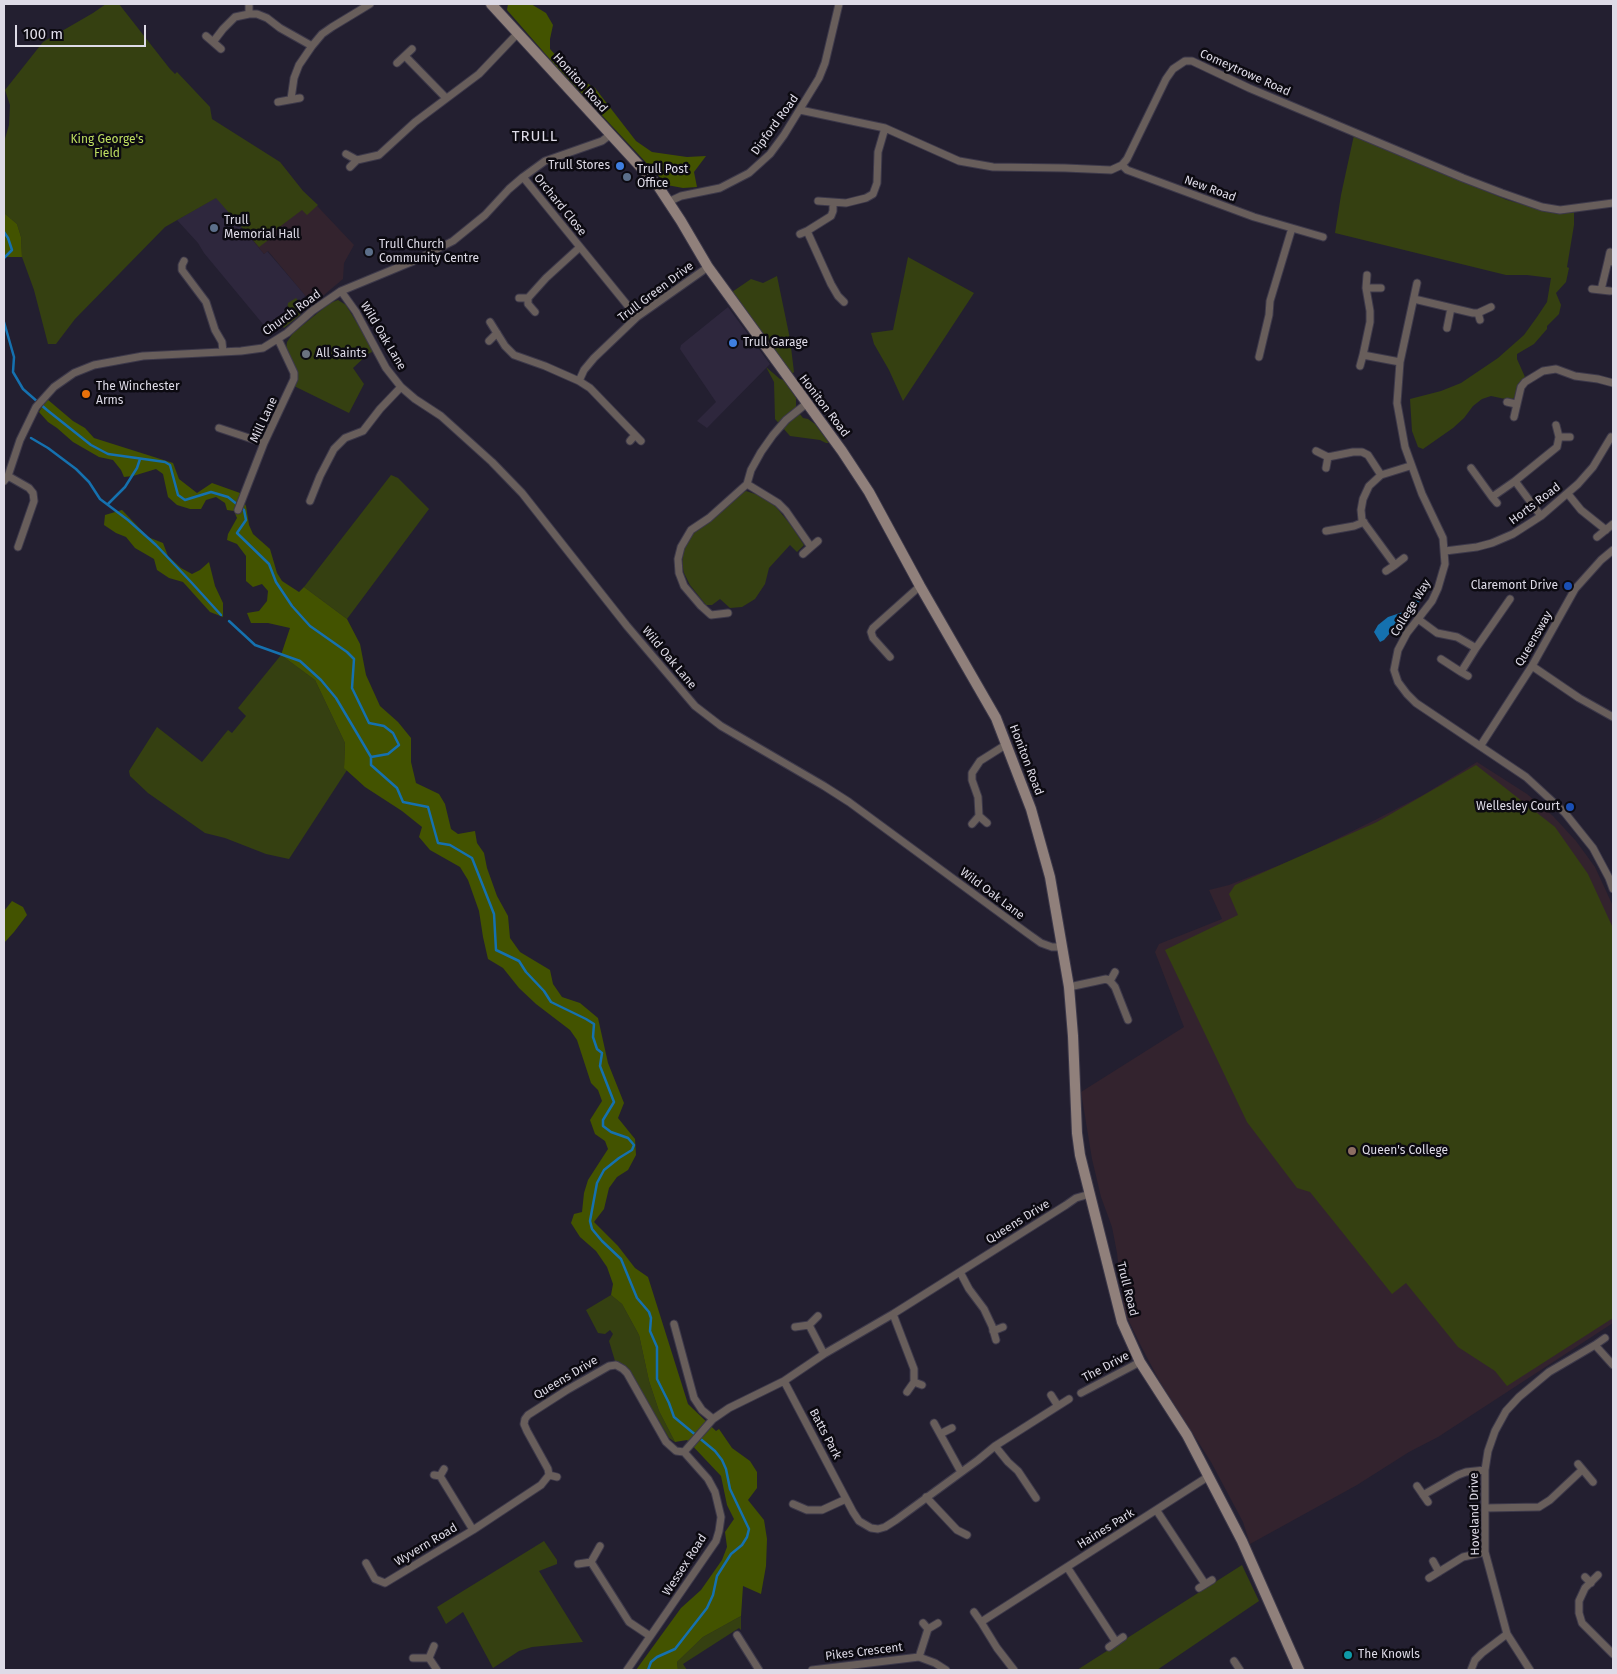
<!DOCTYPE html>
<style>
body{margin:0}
#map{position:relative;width:1617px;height:1674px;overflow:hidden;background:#231f30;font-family:"Fira Sans",sans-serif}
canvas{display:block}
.frame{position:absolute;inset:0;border:5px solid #dedbe7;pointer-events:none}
.scale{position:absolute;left:15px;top:25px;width:131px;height:22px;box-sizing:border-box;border:2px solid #dedbe7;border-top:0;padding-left:6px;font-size:15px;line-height:18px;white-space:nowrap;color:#dedbe7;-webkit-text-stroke:4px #0c0a11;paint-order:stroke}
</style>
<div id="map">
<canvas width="1617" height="1674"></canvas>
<div class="frame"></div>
<div class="scale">100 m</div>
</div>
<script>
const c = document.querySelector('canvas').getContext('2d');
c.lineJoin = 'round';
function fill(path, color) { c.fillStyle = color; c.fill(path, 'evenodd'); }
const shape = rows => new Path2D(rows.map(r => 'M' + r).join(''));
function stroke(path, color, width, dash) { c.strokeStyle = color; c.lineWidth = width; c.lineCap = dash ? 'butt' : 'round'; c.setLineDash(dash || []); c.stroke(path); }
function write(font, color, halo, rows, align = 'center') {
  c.font = font + ' "Fira Sans",sans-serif'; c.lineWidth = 5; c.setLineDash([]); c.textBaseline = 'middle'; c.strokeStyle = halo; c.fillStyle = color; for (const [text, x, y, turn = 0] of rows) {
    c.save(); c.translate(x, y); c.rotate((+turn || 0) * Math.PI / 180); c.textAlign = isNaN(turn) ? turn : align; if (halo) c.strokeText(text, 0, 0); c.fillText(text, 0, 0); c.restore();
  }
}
fill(shape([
 [217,197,264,254,267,251,305,295,300,315,284,328,278,321,267,329,204,253,198,243,177,220],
 [728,307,770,364,707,428,697,421,716,402,680,349,681,345]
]), '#2e273d');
fill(shape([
 [280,162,303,191,354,245,344,263,343,279,318,300,313,302,309,300,268,251,264,254,217,197],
 [1477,762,1527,794,1553,816,1576,841,1595,867,1613,906,1613,1323,1438,1437,1409,1452,1357,1485,1250,1544,1243,1522,1211,1462,1160,1382,1141,1346,1124,1311,1117,1253,1112,1227,1101,1197,1092,1159,1081,1092,1184,1027,1155,952,1159,944,1222,919,1209,890,1229,885,1300,857,1375,820,1423,795]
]), '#33232e');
fill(shape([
 [106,4,119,4,170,69,175,74,177,72,210,107,212,119,280,162,303,191,318,205,307,215,302,210,282,225,272,233,274,236,259,247,216,198,165,227,75,319,56,344,48,344,34,290,22,257,21,237,17,224,4,213,4,142,9,125,10,105,5,90,43,42,93,13],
 [1354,135,1507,200,1558,214,1574,212,1574,225,1567,267,1569,268,1566,282,1556,293,1561,305,1559,314,1547,326,1547,329,1534,344,1517,354,1517,359,1525,377,1519,383,1514,398,1510,400,1491,396,1482,399,1473,406,1464,418,1453,428,1423,449,1418,447,1412,431,1410,399,1441,391,1461,383,1498,358,1524,335,1537,317,1547,302,1551,278,1527,275,1506,275,1335,233,1341,195],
 [908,257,974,293,903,401,889,370,874,344,871,333,893,330],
 [777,276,790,339,794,372,792,374,732,292,751,279,763,283],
 [296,298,302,305,302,310,300,315,284,328,278,321,287,311,288,303],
 [338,300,346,305,374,351,368,354,353,368,364,384,349,413,294,386,286,350,287,342,293,333,330,303],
 [766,367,780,379,784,380,796,398,796,409,803,418,808,419,815,424,829,443,826,443,820,440,790,436,775,419,774,382],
 [391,475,398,478,429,509,347,619,304,587],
 [746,491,764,497,776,507,790,524,804,545,797,552,790,545,769,568,765,584,755,599,742,607,730,608,720,599,712,605,706,605,690,585,684,573,682,564,684,546,693,533,741,493],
 [281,655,315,680,345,743,344,767,347,770,289,859,266,854,225,838,205,833,148,793,130,776,129,771,157,727,202,762,228,730,232,733,246,716,238,708],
 [1476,765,1555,827,1588,874,1613,928,1613,1318,1507,1386,1495,1371,1458,1347,1406,1283,1392,1294,1310,1192,1297,1188,1247,1122,1165,950,1238,915,1229,894,1235,885,1377,822],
 [611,1295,622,1304,639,1335,649,1381,659,1411,675,1442,669,1438,626,1366,615,1361,609,1341,613,1334,610,1330,605,1334,598,1333,586,1310],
 [544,1541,557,1560,557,1564,539,1571,583,1642,532,1647,519,1651,493,1668,463,1612,446,1624,437,1607],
 [1242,1565,1259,1601,1157,1670,1077,1670],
 [741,1616,741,1630,739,1628,683,1664,687,1670,678,1670,677,1662,703,1637]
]), '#354011');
fill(shape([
 [508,4,531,4,546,13,553,25,550,39,550,49,575,76,595,88,636,141,652,152,687,157,706,156,694,172,697,187,683,188,667,185,555,65,507,10],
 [4,213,17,224,21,237,22,257,4,257],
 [47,399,73,421,85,428,94,438,173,463,179,479,197,493,212,483,240,493,246,506,249,525,253,534,270,549,277,573,282,581,299,592,304,587,347,619,360,644,366,675,380,706,398,722,411,738,411,762,416,783,439,794,445,804,451,829,458,834,475,831,477,843,484,853,487,868,497,896,508,916,510,938,520,952,550,970,553,984,562,997,580,1003,598,1018,608,1063,624,1103,618,1118,635,1139,636,1155,628,1170,617,1177,609,1188,604,1209,594,1222,618,1246,635,1268,648,1277,688,1404,716,1431,719,1429,732,1448,750,1461,757,1472,757,1488,748,1500,764,1520,767,1539,766,1566,761,1594,743,1586,741,1616,703,1637,677,1662,678,1670,636,1670,681,1608,701,1590,722,1560,727,1547,725,1532,734,1519,727,1505,721,1476,687,1440,675,1442,659,1411,649,1381,639,1335,622,1304,611,1295,613,1284,607,1267,596,1251,580,1237,571,1223,574,1214,582,1212,584,1193,588,1180,608,1149,605,1141,595,1134,590,1120,602,1101,598,1090,591,1083,577,1040,570,1030,536,1004,519,988,503,968,488,959,483,937,479,911,468,880,460,867,430,850,419,837,422,827,402,811,365,787,344,768,345,743,315,680,281,655,290,628,268,623,251,623,247,613,259,611,267,601,268,591,262,584,253,587,246,581,246,556,237,544,227,540,228,534,237,518,234,511,227,510,225,503,216,497,206,500,201,509,190,509,177,505,168,497,163,474,156,469,133,476,124,477,121,470,113,460,99,457,73,442,57,428,48,422,39,412],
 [122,510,148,537,163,543,168,556,181,568,192,574,200,570,209,562,215,586,223,603,223,617,210,612,183,582,169,578,157,570,154,559,135,548,126,537,116,533,104,525,105,515],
 [12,901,23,907,27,915,14,932,4,943,4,911]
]), '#435300');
fill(shape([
 [1422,590,1426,592,1425,594,1408,618,1396,626,1384,640,1380,642,1374,632,1378,625,1388,617,1403,612]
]), '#1571af');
stroke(shape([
 [4,232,8,238,12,250,4,258],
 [4,322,14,357,13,372,23,389,47,410,91,445,108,454,165,462,170,465,178,495,185,500,211,492,228,497,244,510,246,520,237,533,269,564,276,582,292,606,310,626,347,652,354,659,352,688,369,723,384,726,393,733,399,745,388,754,371,757],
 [31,438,48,448,76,469,89,482,100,499,128,520,156,545,191,582,221,615],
 [108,504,125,487,137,468,140,459],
 [229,621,255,645,300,661,321,680,336,698,358,735,371,757,371,765,397,788,403,802,428,807,438,843,450,845,472,858,494,914,496,950,519,961,526,972,544,991,551,1002,586,1019,594,1024,593,1037,597,1049,602,1053,600,1066,614,1102,603,1120,603,1126,611,1132,628,1138,634,1145,632,1150,619,1158,604,1170,597,1183,590,1221,592,1229,602,1241,621,1259,637,1298,649,1312,651,1318,650,1331,657,1347,657,1379,669,1403,674,1417,715,1451,722,1460,726,1469,730,1489,749,1529,747,1537,742,1545,731,1554,717,1576,713,1595,707,1608,675,1649,657,1657,651,1662,648,1670]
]), '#1571af', 2.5);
const street = shape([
 [249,4,249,14],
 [206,36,213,42],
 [221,49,213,42,223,29,235,17,249,14,257,14,267,18,280,28,312,46],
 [405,56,446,98],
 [397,63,412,49],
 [291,99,294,78,299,65,312,46,322,34,332,27,370,4],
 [278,102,300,98],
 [800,110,885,128,959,161,993,167,1065,168,1111,170,1122,165,1127,159,1166,79,1173,69,1185,61,1192,61,1249,88,1463,178,1502,193,1542,207,1560,210,1613,203],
 [346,154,357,160,379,155,415,122,479,74,518,33],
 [1122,165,1127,170,1254,217,1323,237],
 [350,167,357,160],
 [523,177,637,317],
 [818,201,846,203,866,198,873,194,877,183,878,152,885,128],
 [668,202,681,196,720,188,749,173,770,154,784,135,819,78,825,63,839,4],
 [833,203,833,211,831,216,807,231,831,284,838,296,844,302],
 [800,234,807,231],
 [184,261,182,265,182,270,206,302,215,330,222,342,223,352],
 [1608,261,1610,252],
 [1367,275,1366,288,1370,311,1370,322,1363,355,1400,362],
 [1417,283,1400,362,1397,403,1405,447,1422,494,1443,538,1445,564,1438,588,1432,601,1407,633,1398,650,1394,670,1398,682,1407,694,1416,703,1526,777,1565,813,1593,848,1609,878,1613,889],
 [1366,288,1381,288],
 [1592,289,1610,291],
 [1601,290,1608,261,1613,262],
 [341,291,356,312,386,368,401,387,415,399,441,416,492,462,522,493,627,626,695,706,721,726,824,786,849,802,1027,933,1041,943,1052,947,1062,947],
 [519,298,528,298,528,304,535,312],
 [528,298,546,278,580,247],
 [1414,299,1473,313,1478,313,1491,307],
 [1478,313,1480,320],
 [490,322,505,346,514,355,545,366,579,381],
 [1447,328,1451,308],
 [489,341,497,333],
 [1259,357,1269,315,1270,301,1292,228],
 [1360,366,1363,355],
 [1507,402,1516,404],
 [1514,417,1521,387,1525,382,1543,371,1556,369,1575,376,1598,379,1613,383],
 [1556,425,1559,437,1570,437],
 [219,428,264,443],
 [630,441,635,435],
 [641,441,590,388,579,381,584,370,594,358,637,317,708,267],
 [1316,451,1328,457,1353,452,1362,452,1368,455,1381,475],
 [1326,468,1328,457],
 [1471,468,1492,497,1515,481],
 [8,476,29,488,33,493,34,501,18,547],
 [4,481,8,476,20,440,36,407,54,387,74,373,94,365,143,356,241,351,263,348,287,333,312,311,341,291,416,260,453,241,485,215,509,189,523,177,545,161,602,141,610,135],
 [747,484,778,503,786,511,811,547,818,541],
 [1568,494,1581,510,1606,530],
 [1492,497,1497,503],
 [310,501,320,476,334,449,345,438,363,431,380,409,401,387],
 [238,510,264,443,294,379,294,373,278,339],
 [1541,516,1515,481,1557,447,1559,437],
 [1326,531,1354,526,1364,522],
 [1597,537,1613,524],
 [1445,551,1477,547,1492,543,1513,534,1541,516,1578,484,1593,467,1611,437,1613,438],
 [803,554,811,547],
 [1395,565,1404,558],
 [1386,571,1395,565,1362,520,1361,510,1363,499,1369,486,1381,475,1410,466],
 [728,613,711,615,701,606,684,586,679,573,678,559,681,547,691,530,709,518,747,484,751,470,761,452,773,435,786,420,806,404],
 [1418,619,1437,633,1457,637,1476,648,1510,599],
 [890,657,873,638,871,632,873,628,920,586],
 [1441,659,1461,672,1476,648],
 [1532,666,1579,698,1613,717],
 [1461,672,1468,676],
 [1481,745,1532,666,1575,589,1601,560,1613,550],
 [987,823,979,816,978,797,972,780,972,773,980,761,1007,744],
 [972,824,979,816],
 [1110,981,1115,972],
 [1069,987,1106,979,1110,981,1115,987,1128,1020],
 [960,1272,969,1289,984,1309,992,1326,996,1340],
 [893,1314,914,1369,914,1382,907,1392],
 [674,1324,694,1398,702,1410,713,1419],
 [809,1325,824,1354],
 [795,1327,809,1325,818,1316],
 [993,1331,1003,1327],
 [1595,1345,1605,1338],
 [784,1381,853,1512,859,1521,871,1528,878,1529,885,1527,896,1520,978,1460,995,1446,1069,1399],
 [914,1382,922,1385],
 [1081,1393,1140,1362],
 [1051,1395,1058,1406],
 [934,1423,961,1472],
 [940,1434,952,1428],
 [995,1446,1008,1462,1018,1471,1036,1498],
 [684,1452,713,1419,729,1408,784,1381,824,1354,893,1314,1066,1205,1076,1198,1090,1194],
 [1578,1464,1593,1482],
 [434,1475,440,1476,444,1469],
 [549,1475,557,1477],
 [440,1476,473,1530],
 [1417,1486,1428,1502],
 [1423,1495,1458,1475,1466,1472,1485,1470],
 [926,1497,957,1530,967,1535],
 [793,1504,807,1510,822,1510,846,1499],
 [1486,1508,1539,1507,1550,1500,1582,1470],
 [1157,1511,1205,1584],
 [1433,1561,1439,1572],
 [591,1562,600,1546],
 [366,1563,375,1579,385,1583,473,1530,541,1485,549,1475,548,1469,527,1431,524,1424,525,1419,528,1415,567,1390,609,1366,616,1365,623,1369,627,1373,666,1442,676,1451,684,1452],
 [578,1564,591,1562,629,1622,650,1636],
 [1067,1567,1116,1642],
 [1598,1575,1585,1588,1579,1601,1579,1613,1582,1623,1613,1654],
 [1585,1577,1591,1583],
 [1429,1578,1463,1557,1485,1552],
 [1199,1588,1212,1580],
 [974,1612,981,1622],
 [928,1629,938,1623],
 [737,1635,759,1670],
 [1109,1647,1123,1637],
 [919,1657,928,1629,923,1623],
 [413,1658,429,1658,434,1646],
 [429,1658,437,1670],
 [1234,1661,1240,1670],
 [627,1670,716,1541,719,1531,721,1517,715,1492,708,1479,684,1452],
 [812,1670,919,1657,935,1663,946,1670],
 [1014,1670,997,1648,981,1622,1209,1476],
 [1471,1670,1475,1660,1482,1653,1507,1634],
 [1530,1670,1507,1634,1485,1552,1485,1470,1488,1451,1495,1431,1506,1411,1519,1397,1549,1372,1595,1345,1613,1365]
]);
const secondary = shape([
 [491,4,658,186,681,221,708,267,842,451,869,492,920,586,996,718,1031,809,1050,877,1069,987,1073,1036,1077,1133,1080,1155,1122,1322,1140,1362,1187,1435,1242,1541,1299,1670]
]);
stroke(street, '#3d394a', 9);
stroke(secondary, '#3d394a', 12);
stroke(street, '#685e5b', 7);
stroke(secondary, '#90807b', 10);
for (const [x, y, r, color] of [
 [620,166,5,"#3f7fe0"],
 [627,177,5,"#5c6f8a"],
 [214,228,5,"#5c6f8a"],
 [369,252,5,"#5c6f8a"],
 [733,343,5,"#3f7fe0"],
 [306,354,5,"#6b7280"],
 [86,394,5,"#e8710a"],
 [1568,586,5,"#1a4fb4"],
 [1570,807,5,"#1a4fb4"],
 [1352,1151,5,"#8d6e63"],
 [1348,1655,5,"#0f9aa8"]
]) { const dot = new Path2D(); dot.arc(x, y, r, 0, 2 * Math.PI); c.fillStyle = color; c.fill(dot); stroke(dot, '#0c0a11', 2); }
write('12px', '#dedbe7', '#0c0a11', [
 ["Comeytrowe Road",1245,73,24],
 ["Honiton Road",580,83,48],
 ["Dipford Road",775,125,-54],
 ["New Road",1210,189,20],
 ["Orchard Close",560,205,51],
 ["Trull Green Drive",656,292,-37],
 ["Church Road",292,313,-36],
 ["Wild Oak Lane",383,336,59],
 ["Honiton Road",824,406,53],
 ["Mill Lane",264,420,-65],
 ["Horts Road",1535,504,-37],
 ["College Way",1411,608,-58],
 ["Queensway",1534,639,-60],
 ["Wild Oak Lane",669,658,50],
 ["Honiton Road",1026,760,69],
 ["Wild Oak Lane",992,894,37],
 ["Queens Drive",1018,1222,-32],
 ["Trull Road",1127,1289,76],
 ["The Drive",1106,1367,-28],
 ["Queens Drive",566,1378,-31],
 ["Batts Park",825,1434,62],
 ["Hoveland Drive",1475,1514,-91],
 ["Haines Park",1106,1529,-32],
 ["Wyvern Road",426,1545,-31],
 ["Wessex Road",685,1565,-57],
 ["Pikes Crescent",864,1652,-7]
]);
write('12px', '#bfde61', '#0c0a11', [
 ["King George's",107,140],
 ["Field",107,154]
]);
write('12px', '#dedbe7', '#0c0a11', [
 ["Trull Stores",610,166,"right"],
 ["Trull Post",637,170],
 ["Office",637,184],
 ["Trull",224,221],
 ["Memorial Hall",224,235],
 ["Trull Church",379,245],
 ["Community Centre",379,259],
 ["Trull Garage",743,343],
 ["All Saints",316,354],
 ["The Winchester",96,387],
 ["Arms",96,401],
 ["Claremont Drive",1558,586,"right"],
 ["Wellesley Court",1560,807,"right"],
 ["Queen's College",1362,1151],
 ["The Knowls",1358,1655]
], 'left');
c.letterSpacing = '1px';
write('15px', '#dedbe7', '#0c0a11', [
 ["TRULL",535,137]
]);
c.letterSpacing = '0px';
</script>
